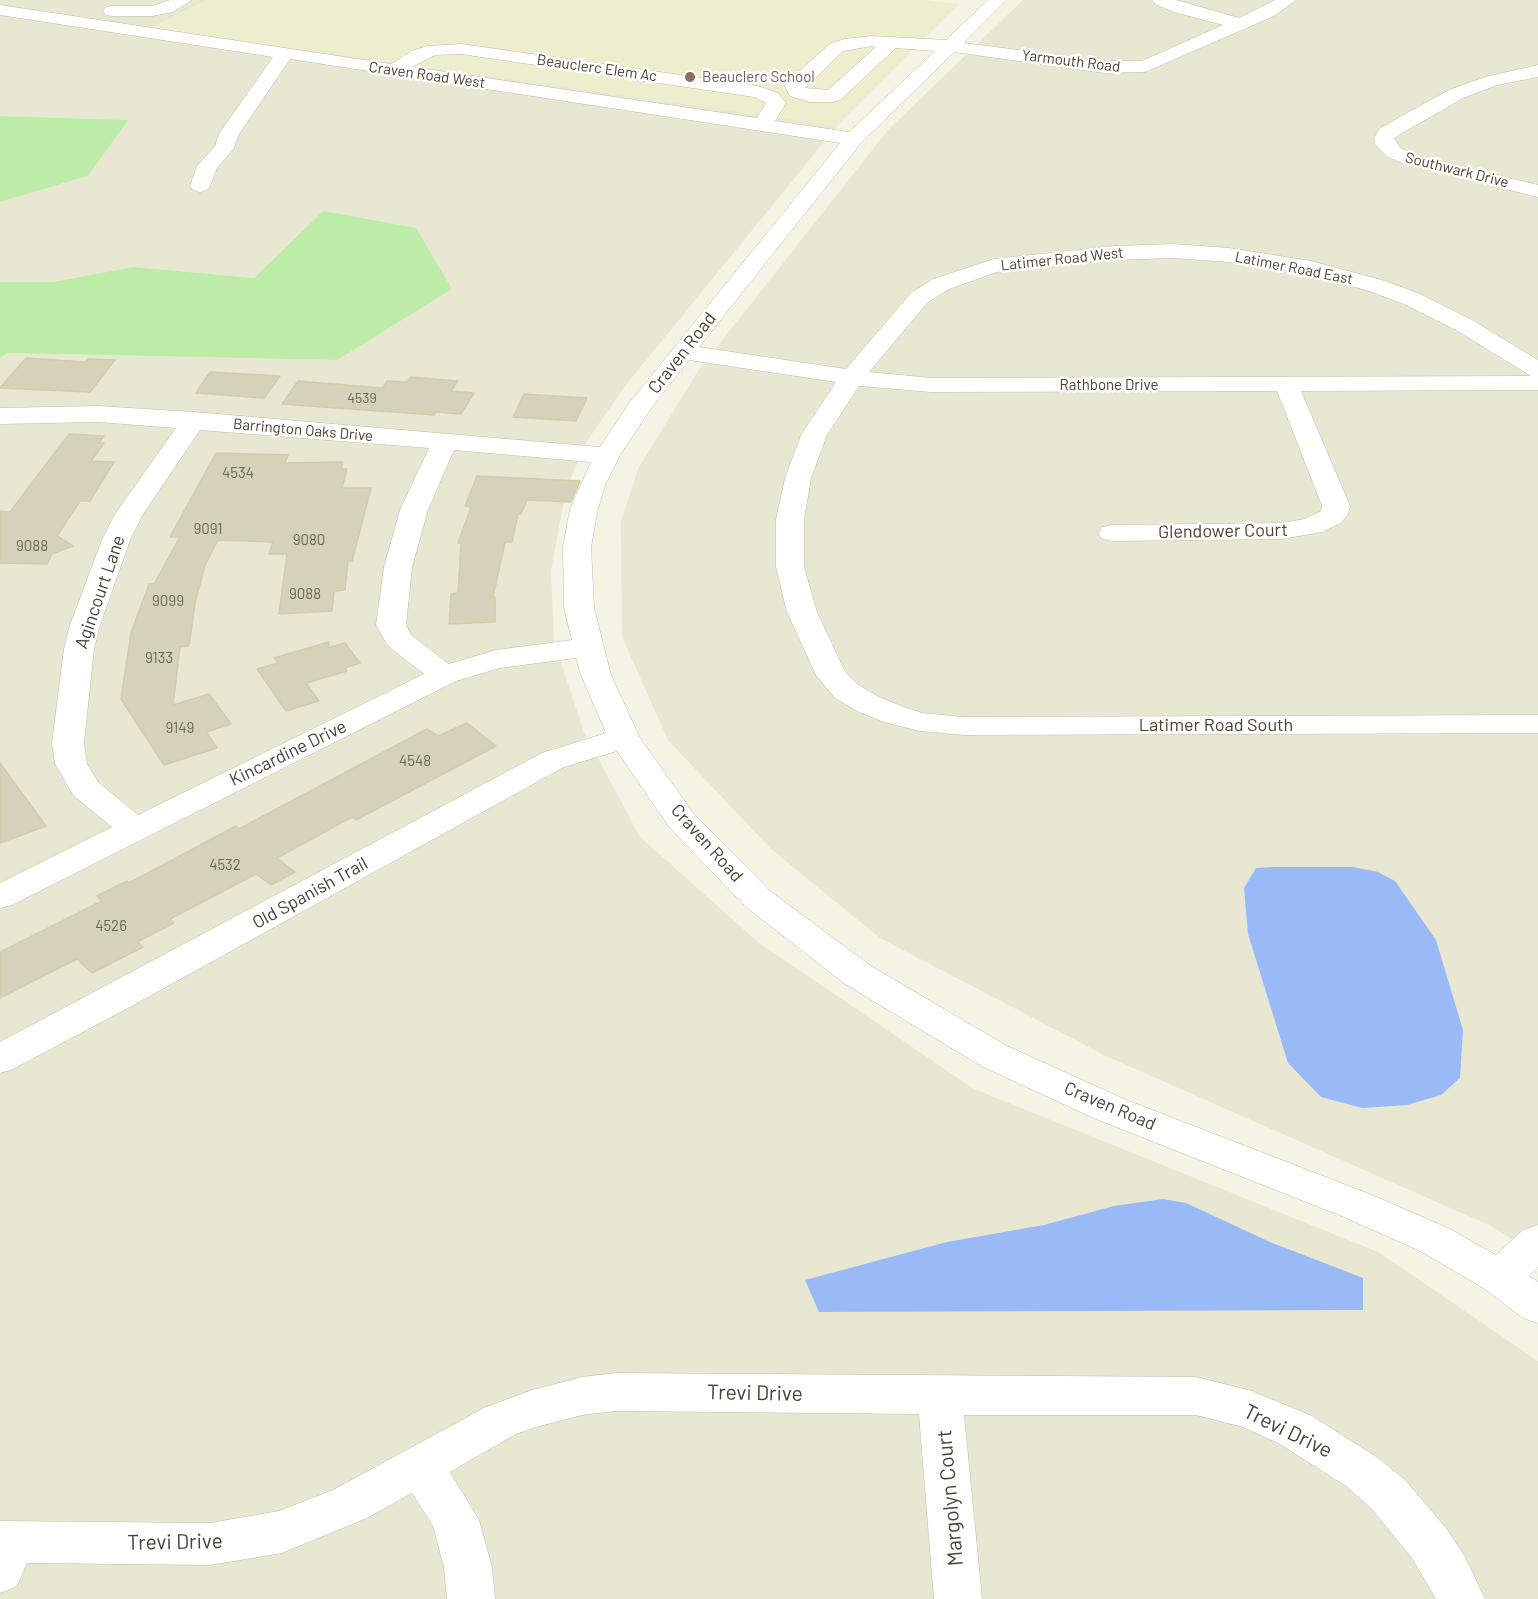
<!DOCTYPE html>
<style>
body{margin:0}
canvas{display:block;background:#f4f3e4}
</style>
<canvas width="1538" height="1599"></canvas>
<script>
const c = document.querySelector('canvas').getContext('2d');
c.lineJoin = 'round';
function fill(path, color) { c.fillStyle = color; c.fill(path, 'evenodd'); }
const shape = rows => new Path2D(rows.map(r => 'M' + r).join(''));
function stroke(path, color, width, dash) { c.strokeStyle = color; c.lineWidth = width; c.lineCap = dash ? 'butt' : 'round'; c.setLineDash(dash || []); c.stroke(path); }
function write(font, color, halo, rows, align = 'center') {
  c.font = font + ' Barlow,sans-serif'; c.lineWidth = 5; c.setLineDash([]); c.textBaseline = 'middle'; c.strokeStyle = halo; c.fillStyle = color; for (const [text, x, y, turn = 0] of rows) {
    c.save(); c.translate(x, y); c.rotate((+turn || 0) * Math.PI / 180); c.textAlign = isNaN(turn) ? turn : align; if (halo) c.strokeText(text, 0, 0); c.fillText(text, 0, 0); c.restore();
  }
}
fill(shape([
 [0,0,207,0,153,27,837,126,625,386,587,441,566,489,551,570,554,642,584,732,640,837,759,943,974,1089,1378,1252,1538,1361,1538,1599,0,1599,0,358,8,353,337,360,323,211,254,278,134,267,52,282,0,282,0,202,88,176,127,120,0,116],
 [1023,0,1538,0,1538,1255,1491,1226,1106,1056,880,938,771,849,668,740,622,637,621,521,638,469,698,371,888,130]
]), '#e8e7d2');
fill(shape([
 [207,0,927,0,959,4,837,126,152,28]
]), '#eeedcd');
fill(shape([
 [0,116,128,120,88,176,0,202],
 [323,211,416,228,452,289,337,360,8,353,0,358,0,282,52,282,134,267,254,278]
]), '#bdeca9');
fill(shape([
 [1273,867,1353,867,1378,872,1395,881,1436,940,1463,1030,1460,1078,1441,1095,1407,1105,1362,1108,1321,1097,1288,1063,1248,934,1244,888,1256,868],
 [1163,1199,1186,1203,1270,1242,1363,1278,1363,1310,819,1312,805,1280,947,1242,1044,1225,1114,1206]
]), '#9abaf7');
const building = shape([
 [26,358,85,362,88,359,115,360,90,392,0,388,26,358],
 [210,372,280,376,264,398,196,393,210,372],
 [411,377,458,381,451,391,474,393,461,414,436,412,434,415,282,404,298,381,383,388,387,381,407,382,411,377],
 [524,394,587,398,576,421,513,417,524,394],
 [69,434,104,436,99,443,104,443,91,461,114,462,90,501,80,501,57,536,73,546,52,554,47,564,0,563,0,511,10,512,69,434],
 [216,453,288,455,285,463,343,462,341,469,347,469,342,488,371,488,352,561,348,561,345,590,334,591,332,611,279,614,287,554,269,554,273,542,218,540,205,565,195,603,189,646,180,647,173,705,209,694,231,724,206,732,217,748,164,765,121,699,131,633,149,584,154,584,180,537,170,537,216,453],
 [477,476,580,481,571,502,527,500,521,514,518,514,512,542,505,542,493,597,495,597,495,622,449,624,451,594,458,593,461,543,458,543,471,507,465,506,477,476],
 [329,642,328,648,345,643,360,663,345,668,347,671,306,683,319,701,286,711,257,669,278,663,274,658,329,642],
 [467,723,496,746,356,820,352,817,277,858,295,872,271,885,256,874,170,919,174,923,137,942,143,947,92,973,77,959,0,998,0,952,102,901,97,896,127,881,129,883,236,826,239,829,427,729,438,736,467,723],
 [0,763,46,826,0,843,0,763]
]);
fill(building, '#d6d2b9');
stroke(building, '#d2ccab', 1.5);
const minor = shape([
 [170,0,192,0,173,12,152,16,112,16,106,15,103,11,106,7,112,6,152,6,170,0],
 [988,0,1007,0,964,43,1105,61,1142,61,1223,25,1174,12,1155,4,1152,0,1176,0,1239,18,1275,0,1296,0,1274,16,1145,72,1105,73,954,52,861,143,699,347,846,369,911,293,933,279,994,259,1115,246,1173,244,1229,248,1311,261,1385,281,1420,294,1472,320,1538,360,1538,390,1301,391,1350,506,1348,514,1341,523,1322,532,1282,539,1112,541,1102,539,1098,533,1102,527,1112,525,1282,523,1305,519,1321,511,1322,506,1319,498,1277,391,931,392,859,386,827,435,811,478,804,520,804,567,817,612,845,672,857,684,879,697,906,708,922,713,964,717,1538,715,1538,733,964,735,920,731,884,722,857,711,835,698,816,675,787,612,776,567,776,520,785,478,801,435,836,382,689,360,649,411,620,455,606,483,598,509,591,547,594,608,611,675,640,738,693,813,770,891,871,966,1007,1046,1124,1099,1372,1195,1450,1229,1496,1255,1523,1230,1538,1225,1538,1267,1529,1276,1538,1282,1538,1323,1523,1318,1485,1289,1420,1251,1344,1217,1096,1119,981,1066,845,984,746,907,669,827,617,751,564,767,128,1008,13,1069,0,1073,0,1042,542,753,606,733,581,675,576,658,500,668,456,681,12,905,0,908,0,883,112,827,73,795,55,764,52,743,64,649,69,628,102,540,115,514,176,428,98,422,0,424,0,408,98,406,194,412,600,447,630,402,840,143,290,59,239,134,234,148,217,168,210,186,207,190,200,192,193,190,190,186,197,166,215,146,219,134,273,57,0,15,0,5,391,64,412,51,427,46,461,44,758,86,778,93,786,103,775,121,849,132,935,51,896,48,840,100,833,102,809,102,790,96,785,86,787,82,831,43,845,39,872,36,946,40,988,0],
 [872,46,876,47,828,90,805,88,843,51,872,46],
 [461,54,754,97,766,103,757,118,412,67,435,55,461,54],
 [1173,258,1229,262,1309,274,1369,291,1404,304,1456,330,1531,376,931,378,869,372,927,303,949,289,997,272,1115,260,1173,258],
 [200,430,429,448,400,510,384,567,376,625,388,646,424,674,138,815,98,782,87,764,84,743,94,649,99,628,130,540,143,514,200,430],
 [454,450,591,462,570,509,563,547,564,608,572,640,496,650,449,664,411,635,406,625,412,567,428,510,454,450],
 [1538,65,1538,77,1497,85,1463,98,1394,138,1400,148,1416,155,1538,185,1538,197,1402,163,1386,156,1375,144,1374,138,1380,128,1449,90,1485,77,1538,65],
 [616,1373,1196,1377,1252,1391,1312,1416,1378,1458,1405,1480,1446,1528,1465,1557,1485,1599,1436,1599,1412,1558,1371,1508,1346,1486,1280,1444,1243,1427,1196,1415,964,1415,982,1599,934,1599,919,1414,616,1411,582,1415,536,1427,516,1434,450,1472,479,1520,492,1567,495,1599,447,1599,444,1567,433,1526,412,1493,367,1518,282,1553,210,1565,27,1563,17,1586,0,1593,0,1521,210,1523,279,1511,333,1490,484,1408,532,1390,582,1377,616,1373]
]);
stroke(minor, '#c0bea6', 1);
fill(minor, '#fff');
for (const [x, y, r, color] of [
 [690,77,6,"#8d6e63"]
]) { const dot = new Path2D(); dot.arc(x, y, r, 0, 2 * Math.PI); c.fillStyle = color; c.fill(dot); stroke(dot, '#fff', 2); }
write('14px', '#6b6854', null, [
 ["4539",362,398]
]);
write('15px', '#474433', '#fff', [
 ["Yarmouth Road",1071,61,7],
 ["Beauclerc Elem Ac",597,68,8],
 ["Craven Road West",427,75,8],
 ["Southwark Drive",1457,170,14],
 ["Latimer Road West",1062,259,-6],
 ["Latimer Road East",1294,268,11],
 ["Rathbone Drive",1109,385],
 ["Barrington Oaks Drive",303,430,5]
]);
write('15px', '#785e54', '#fff', [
 ["Beauclerc School",702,77]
], 'left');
write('15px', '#6b6854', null, [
 ["4534",238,473],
 ["9091",208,529],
 ["9080",309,540],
 ["9088",32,546],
 ["9088",305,594],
 ["9099",168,601],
 ["9133",159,658],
 ["9149",180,728],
 ["4548",415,761],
 ["4532",225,865],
 ["4526",111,926]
]);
write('18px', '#474433', '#fff', [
 ["Craven Road",682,353,-52],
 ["Glendower Court",1223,531,-1],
 ["Agincourt Lane",100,592,-71],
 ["Latimer Road South",1216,725],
 ["Kincardine Drive",288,753,-26],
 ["Craven Road",707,843,48],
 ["Old Spanish Trail",310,893,-29],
 ["Craven Road",1110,1106,23]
]);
write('21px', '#474433', '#fff', [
 ["Trevi Drive",755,1393,1],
 ["Trevi Drive",1288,1431,26],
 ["Margolyn Court",950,1498,-95],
 ["Trevi Drive",175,1542,-1]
]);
</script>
